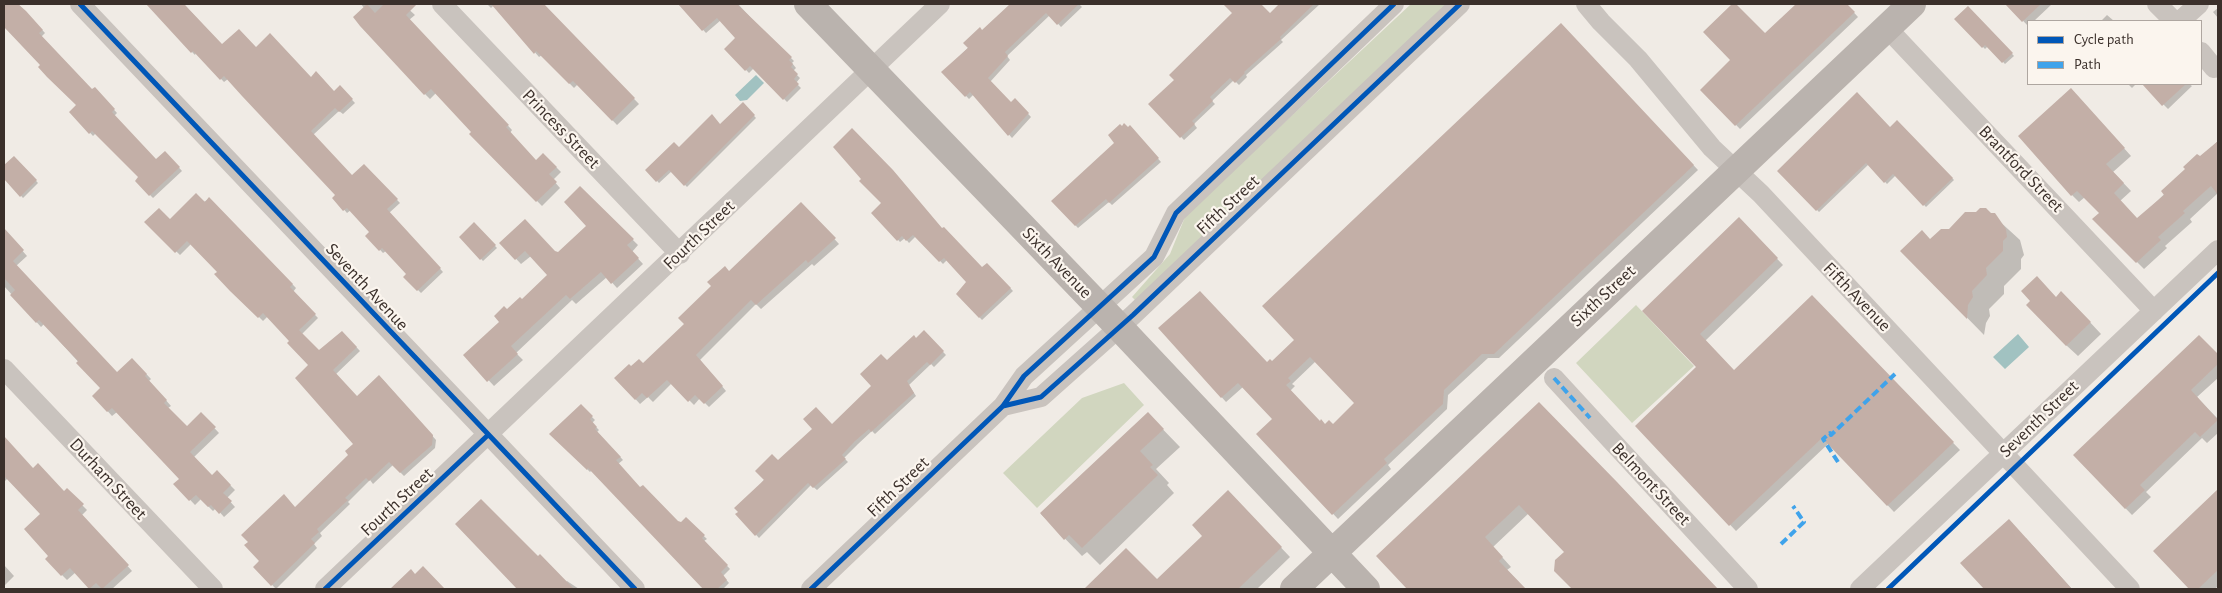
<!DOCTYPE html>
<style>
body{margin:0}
#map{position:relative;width:2222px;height:593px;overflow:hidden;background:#f0ebe5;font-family:"Alegreya Sans",sans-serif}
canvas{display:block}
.frame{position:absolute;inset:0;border:5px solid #3b302b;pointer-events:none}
.legend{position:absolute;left:2027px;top:20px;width:175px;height:65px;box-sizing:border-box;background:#fbf5ee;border:1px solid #aea6a0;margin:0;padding:6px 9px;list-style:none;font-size:15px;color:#3b302b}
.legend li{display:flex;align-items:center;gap:10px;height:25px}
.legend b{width:25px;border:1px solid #aea6a0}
</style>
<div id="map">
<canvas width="2222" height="593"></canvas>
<div class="frame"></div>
<ul class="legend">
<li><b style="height:6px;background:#0057b8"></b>Cycle path</li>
<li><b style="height:6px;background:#3fa3eb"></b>Path</li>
</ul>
</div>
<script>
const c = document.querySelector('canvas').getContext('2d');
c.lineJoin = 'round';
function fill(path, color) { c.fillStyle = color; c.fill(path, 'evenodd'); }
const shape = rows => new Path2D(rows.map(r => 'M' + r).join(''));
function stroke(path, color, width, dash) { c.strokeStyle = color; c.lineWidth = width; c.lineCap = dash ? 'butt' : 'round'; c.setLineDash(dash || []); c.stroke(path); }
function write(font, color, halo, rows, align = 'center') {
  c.font = font + ' "Alegreya Sans",sans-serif'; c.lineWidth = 4.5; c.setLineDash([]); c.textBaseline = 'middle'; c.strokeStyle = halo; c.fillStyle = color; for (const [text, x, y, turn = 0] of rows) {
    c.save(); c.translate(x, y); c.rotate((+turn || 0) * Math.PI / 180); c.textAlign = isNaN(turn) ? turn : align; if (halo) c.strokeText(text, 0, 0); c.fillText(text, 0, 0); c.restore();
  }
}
fill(shape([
 [1411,4,1449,4,1136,301,1132,297,1170,254,1185,217,1194,207],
 [1636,305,1694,366,1632,423,1576,363],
 [1124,383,1144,405,1037,508,1003,473,1082,398]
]), '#d1d6bf');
fill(shape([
 [756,75,764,83,747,100,740,101,735,95],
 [2018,334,2029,347,2005,369,1993,357]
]), '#a1c2c1');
fill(shape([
 [4,4,18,4,45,33,41,37,92,91,95,89,117,113,114,116,156,160,165,152,182,171,153,198,136,181,140,178,96,133,93,136,71,112,78,105,4,25],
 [147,4,184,4,222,46,256,48,334,92,340,87,355,103,343,114,339,111,313,135,352,177,364,166,400,203,389,213,443,272,421,293,405,277,408,274,386,251,383,253,367,236,371,232,351,210,347,213,334,198,337,195,228,79,224,82,196,53,195,55,192,52],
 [361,4,403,4,415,15,409,20,512,130,510,133,536,162,543,154,561,172,553,180,560,188,542,206,471,134,473,132,436,93,430,99,425,94,355,17,364,8],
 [487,4,542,4,639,104,617,125,578,84,574,88,542,55,539,57,494,5,491,8],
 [682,4,738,4,781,50,782,49,794,61,792,63,796,68,793,71,800,78,796,83,801,88,787,102,754,68,749,73,726,49,737,38,721,20,706,33,680,5],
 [1013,4,1079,4,1082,7,1061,27,1050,15,1007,56,1010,60,990,82,1011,104,1015,100,1031,117,1012,138,974,94,969,99,943,72],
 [1236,4,1255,4,1270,14,1281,4,1320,4,1281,40,1283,42,1246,75,1247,77,1239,85,1234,80,1212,101,1215,104,1194,124,1197,128,1184,140,1150,104,1176,80,1233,13,1230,9],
 [1734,4,1765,35,1796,5,1794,4,1846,4,1858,17,1740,129,1702,90,1732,60,1705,32],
 [2007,4,2052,4,2034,21,2028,21,2028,26],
 [1968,7,2014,56,2005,64,1988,46,1985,49,1956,19],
 [2218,8,2218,18,2213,12],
 [2107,15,2114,21,2101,21],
 [1561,25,1698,170,1499,358,1488,358,1448,395,1447,409,1388,465,1391,469,1338,519,1258,434,1274,419,1243,387,1226,402,1160,328,1267,363,1272,363,1296,340],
 [1316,361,1356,404,1333,425,1326,426,1320,422,1290,391,1295,386,1292,384],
 [2128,84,2136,84,2132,88],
 [2143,84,2189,84,2192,86,2168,109],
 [2078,97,2131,156,2113,172,2131,191,2120,201,2138,220,2218,141,2218,193,2190,219,2192,222,2165,246,2167,248,2144,269,2094,219,2101,213,2085,197,2079,202,2072,195],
 [743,104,756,118,687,187,672,171,659,183,647,170,679,148,720,125],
 [1897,122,1954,180,1926,207,1896,175,1887,184,1869,164,1819,212,1779,171,1890,129],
 [1130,127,1161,162,1112,205,1109,202,1078,228,1052,201,1116,143],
 [14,157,38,183,23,198,4,177,4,166],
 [580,188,638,245,632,252,643,264,617,288,607,277,576,304,572,300,516,353,523,360,494,386,465,355,501,322,507,311,522,301,549,276,531,256,521,264,501,243,559,253,588,226],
 [209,199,296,288,293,292,318,318,302,334,319,352,342,332,360,351,335,375,357,398,383,380,436,440,435,448,404,476,393,465,373,484,370,480,348,502,350,504,320,533,322,536,314,544,317,548,276,589,255,567,296,508,350,455,354,444,310,365,268,316,263,321,216,274,219,272,191,244,180,255,146,222,170,221],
 [801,203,839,244,814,266,812,264,761,309,756,304,700,360,726,391,709,407,700,398,694,405,672,383,653,402,648,397,640,404,616,378,631,368,643,364,686,324,730,273],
 [1986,209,2020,240,2024,255,2021,259,2021,269,2004,286,2004,294,1989,309,1990,316,1986,323,1984,335,1902,251,1930,241],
 [873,213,943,230,982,269,987,264,1013,291,982,320,958,294,968,282,947,260,943,264,916,236,909,243,905,238,900,242],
 [1739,219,1783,265,1705,341,1734,371,1812,297,1960,450,1894,512,1829,443,1736,531,1637,426,1698,367,1644,311],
 [474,224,497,248,483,261,460,237],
 [4,230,27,256,16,266,117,374,132,359,151,379,149,381,171,406,168,408,187,427,201,414,219,433,194,457,212,476,217,472,235,490,227,498,235,507,224,517,216,508,213,511,201,499,195,505,175,484,181,479,117,412,112,416,94,396,102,388,44,324,41,327,4,286],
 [2056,298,2073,304,2101,334,2078,356,2066,345],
 [924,332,946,355,934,367,931,364,909,385,916,396,875,434,872,431,858,444,844,458,848,462,817,490,811,485,759,538,737,514,778,462,832,426,873,387,887,362],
 [2199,336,2218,356,2218,378,2197,397,2218,419,2218,433,2207,443,2202,438,2146,492,2151,497,2132,515,2075,456],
 [581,406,595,420,592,423,599,430,597,432,623,460,618,464,640,488,677,522,681,523,686,519,707,539,704,541,730,569,723,576,729,583,723,589,704,589,592,470,590,472,551,434],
 [1548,413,1716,589,1574,589,1556,570,1566,552,1529,513,1493,547,1511,567,1507,570,1525,589,1409,589,1378,556],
 [1148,414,1180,447,1156,469,1169,483,1167,485,1174,493,1100,565,1087,552,1082,556,1041,514],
 [4,438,33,469,64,492,67,490,87,510,82,515,132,571,112,589,91,589,76,572,67,580,46,559,50,556,42,514,8,478,4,482],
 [2218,491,2218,586,2215,589,2191,589,2155,551],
 [1228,492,1290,557,1257,589,1085,589,1126,550,1157,581,1204,536],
 [456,524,538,558,566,582,567,581,579,589,518,589],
 [2026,538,2072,589,1986,589,1962,563],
 [4,565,14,576,4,586],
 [411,571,415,575,428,572,442,589,391,589]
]), '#0003');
fill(shape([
 [4,4,18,4,26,11,43,30,39,33,92,89,95,87,115,109,112,112,156,159,165,151,180,167,149,196,135,181,138,177,92,131,89,134,69,112,76,105,47,77,38,67,40,65,4,27],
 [146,4,184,4,222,44,239,29,256,47,270,33,311,77,316,71,334,91,340,85,353,99,339,112,335,108,311,131,352,175,364,164,398,199,387,209,441,268,417,291,403,277,406,274,382,248,379,251,365,236,369,232,347,208,343,211,332,198,335,195,242,96,224,76,220,80,193,51,191,53],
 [367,4,375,13,384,4,417,4,406,15,509,125,506,127,536,160,543,153,557,167,549,174,557,182,536,202,469,134,471,132,431,89,424,95,360,26,353,17],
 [491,4,544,4,635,98,612,121,573,81,569,84,536,51,534,54],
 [678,4,737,4,792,57,789,60,793,64,791,67,798,74,794,79,799,84,783,100,750,66,745,71,724,49,735,38,717,18,702,31],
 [1010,4,1079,4,1057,25,1046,13,1005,52,1008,56,988,78,1011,102,1015,98,1029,113,1008,136,970,92,965,97,941,72,968,48,963,43,980,27,982,30],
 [1223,4,1261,4,1270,13,1279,4,1314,4,1280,37,1281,39,1244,72,1245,73,1235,83,1230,78,1210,97,1213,101,1192,121,1195,124,1180,138,1148,104,1174,80,1169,75,1232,13],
 [1732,4,1736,4,1765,33,1796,4,1847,4,1855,12,1735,126,1700,90,1730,60,1703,32],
 [2005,4,2041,4,2022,22],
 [1968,6,2013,53,2002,63,1985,45,1982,48,1954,19],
 [1561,23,1694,165,1494,354,1482,354,1444,390,1443,404,1384,459,1387,463,1332,515,1256,434,1272,419,1238,383,1221,398,1158,328,1200,291,1267,362,1270,359,1272,361,1294,340,1262,306],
 [1310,357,1354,403,1333,424,1329,420,1325,424,1321,419,1320,421,1286,385,1291,381,1288,378],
 [2142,84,2186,84,2162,106],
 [2071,88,2125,148,2106,164,2124,183,2114,193,2137,218,2164,195,2161,191,2185,169,2183,167,2197,154,2200,156,2218,141,2218,195,2211,186,2183,211,2185,213,2158,237,2161,240,2136,263,2092,219,2099,213,2077,191,2071,196,2018,136],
 [1857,92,1890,127,1897,120,1953,178,1923,206,1893,174,1884,183,1866,163,1816,211,1777,171],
 [743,102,755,115,684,186,669,170,656,182,645,170,674,142,679,147,712,114,720,124],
 [1124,123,1128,127,1130,125,1159,158,1109,203,1106,199,1075,226,1051,201,1114,143,1108,135,1120,124,1122,126],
 [852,128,893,170,942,228,944,227,982,267,987,263,1011,288,979,318,956,294,966,282,944,258,939,262,913,235,906,241,902,236,897,241,871,213,881,203,859,181,861,179,833,147],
 [14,156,37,180,20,197,4,179,4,165],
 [580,186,634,239,627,245,639,258,611,284,601,272,570,299,566,295,511,346,518,354,487,382,463,355,499,322,494,316,504,306,507,309,520,297,522,299,547,275,525,251,515,260,499,243,525,219,555,251,558,252,586,226,564,202],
 [196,193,205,202,209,197,293,284,290,287,316,314,299,330,319,350,342,331,357,347,333,370,357,396,379,375,433,435,432,445,400,473,389,462,369,481,366,478,345,498,348,500,317,529,319,532,311,539,315,543,271,586,253,567,259,561,244,545,248,542,241,535,284,494,295,507,348,455,345,451,353,444,295,378,308,365,287,343,289,341,263,313,258,318,230,291,214,274,217,272,187,241,175,253,144,222,159,208,170,219],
 [801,202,836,238,808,263,806,260,756,305,751,300,696,355,723,386,704,404,695,395,688,402,667,380,647,398,642,393,635,400,614,378,629,364,631,366,639,359,643,363,684,324,678,318,711,286,707,282,725,266,729,271],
 [1980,208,1986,208,1991,213,1995,213,2006,229,2007,237,2003,241,2003,251,1986,268,1987,275,1972,291,1973,297,1968,305,1967,319,1900,251,1922,230,1930,239,1941,229,1949,229,1965,212,1976,212],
 [1739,217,1778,258,1700,334,1734,370,1812,295,1954,442,1887,506,1822,438,1729,526,1635,426,1696,367,1642,311],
 [474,222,496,245,480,260,459,237],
 [4,228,24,250,13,261,117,372,132,358,147,374,145,376,167,400,164,403,187,426,201,412,216,427,190,452,212,475,217,470,231,485,223,493,232,501,219,514,211,505,208,507,196,495,189,501,173,484,179,479,112,408,107,412,92,396,100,388,76,363,78,361,39,320,36,323,10,295,15,290,4,278],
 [2037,276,2056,297,2061,291,2091,322,2066,346,2026,305,2030,301,2021,291],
 [924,330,944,351,930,365,927,362,907,381,914,393,871,432,869,429,855,441,842,455,846,459,813,488,808,483,755,536,735,514,738,512,734,508,764,480,755,471,772,454,778,460,812,429,803,419,816,407,832,424,871,386,860,374,881,354,887,360,914,335,916,338],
 [2199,335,2218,354,2218,364,2191,390,2218,420,2200,437,2195,432,2140,485,2145,490,2125,509,2073,455],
 [1539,402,1617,482,1718,589,1572,589,1554,571,1555,560,1564,552,1519,505,1485,537,1503,557,1499,561,1526,589,1407,589,1376,556],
 [581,404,593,416,590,419,597,427,595,429,621,457,616,460,640,487,643,485,678,521,681,522,686,517,705,535,702,538,728,565,721,572,727,580,717,589,703,589,588,468,587,470,549,434],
 [1148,412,1164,429,1140,451,1153,465,1150,467,1158,475,1082,548,1069,535,1064,540,1040,513],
 [4,436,33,468,38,463,64,491,67,488,84,504,78,510,129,565,102,589,96,583,89,589,70,568,61,576,45,559,48,556,24,529,40,514,4,476],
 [2218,489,2218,570,2198,589,2189,589,2153,551],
 [1228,490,1282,547,1238,589,1084,589,1126,548,1157,579,1202,536,1192,525],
 [481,499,538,556,540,554,574,589,517,589,455,524],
 [2009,519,2072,589,1984,589,1960,563],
 [423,566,445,589,390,589,411,569,415,574]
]), '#c3afa7');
stroke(shape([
 [80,4,635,589],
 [442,4,680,254],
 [1586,4,1601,22,1638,59,1712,148,1761,194,2130,589],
 [2157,4,2174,21],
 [2180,21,2199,4],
 [1887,28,2154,311],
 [2201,52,2214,68],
 [4,369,213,589],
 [1554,378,1748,589],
 [1003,406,1041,397,1133,315,1460,4],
 [325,589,940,4],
 [811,589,1003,406,1024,376,1154,257,1176,213,1394,4],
 [1860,589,2218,250]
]), '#c9c3be', 20);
stroke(shape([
 [808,4,1119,327,1366,589],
 [1294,589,1912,4]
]), '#bab3ae', 28);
stroke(shape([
 [1554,378,1590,418],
 [1838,462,1823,439,1830,433,1831,435,1895,374],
 [1781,544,1804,522,1793,506]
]), '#3fa3eb', 4, [8, 4]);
stroke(shape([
 [80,4,635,589],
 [1003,406,1041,397,1133,315,1460,4],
 [325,589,488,435],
 [811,589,1003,406,1024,376,1154,257,1176,213,1394,4],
 [1888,589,2218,273]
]), '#0057b8', 5);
write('18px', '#3b302b', '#fbf5ee', [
 ["Princess Street",561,129,46],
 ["Brantford Street",2021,169,46],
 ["Fifth Street",1228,205,-43],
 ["Fourth Street",699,235,-44],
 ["Sixth Avenue",1057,263,46],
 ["Seventh Avenue",367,287,47],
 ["Sixth Street",1603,296,-43],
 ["Fifth Avenue",1857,297,46],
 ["Seventh Street",2039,419,-44],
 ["Durham Street",108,479,47],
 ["Belmont Street",1651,484,47],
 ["Fifth Street",898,487,-44],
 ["Fourth Street",397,502,-43]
]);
</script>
